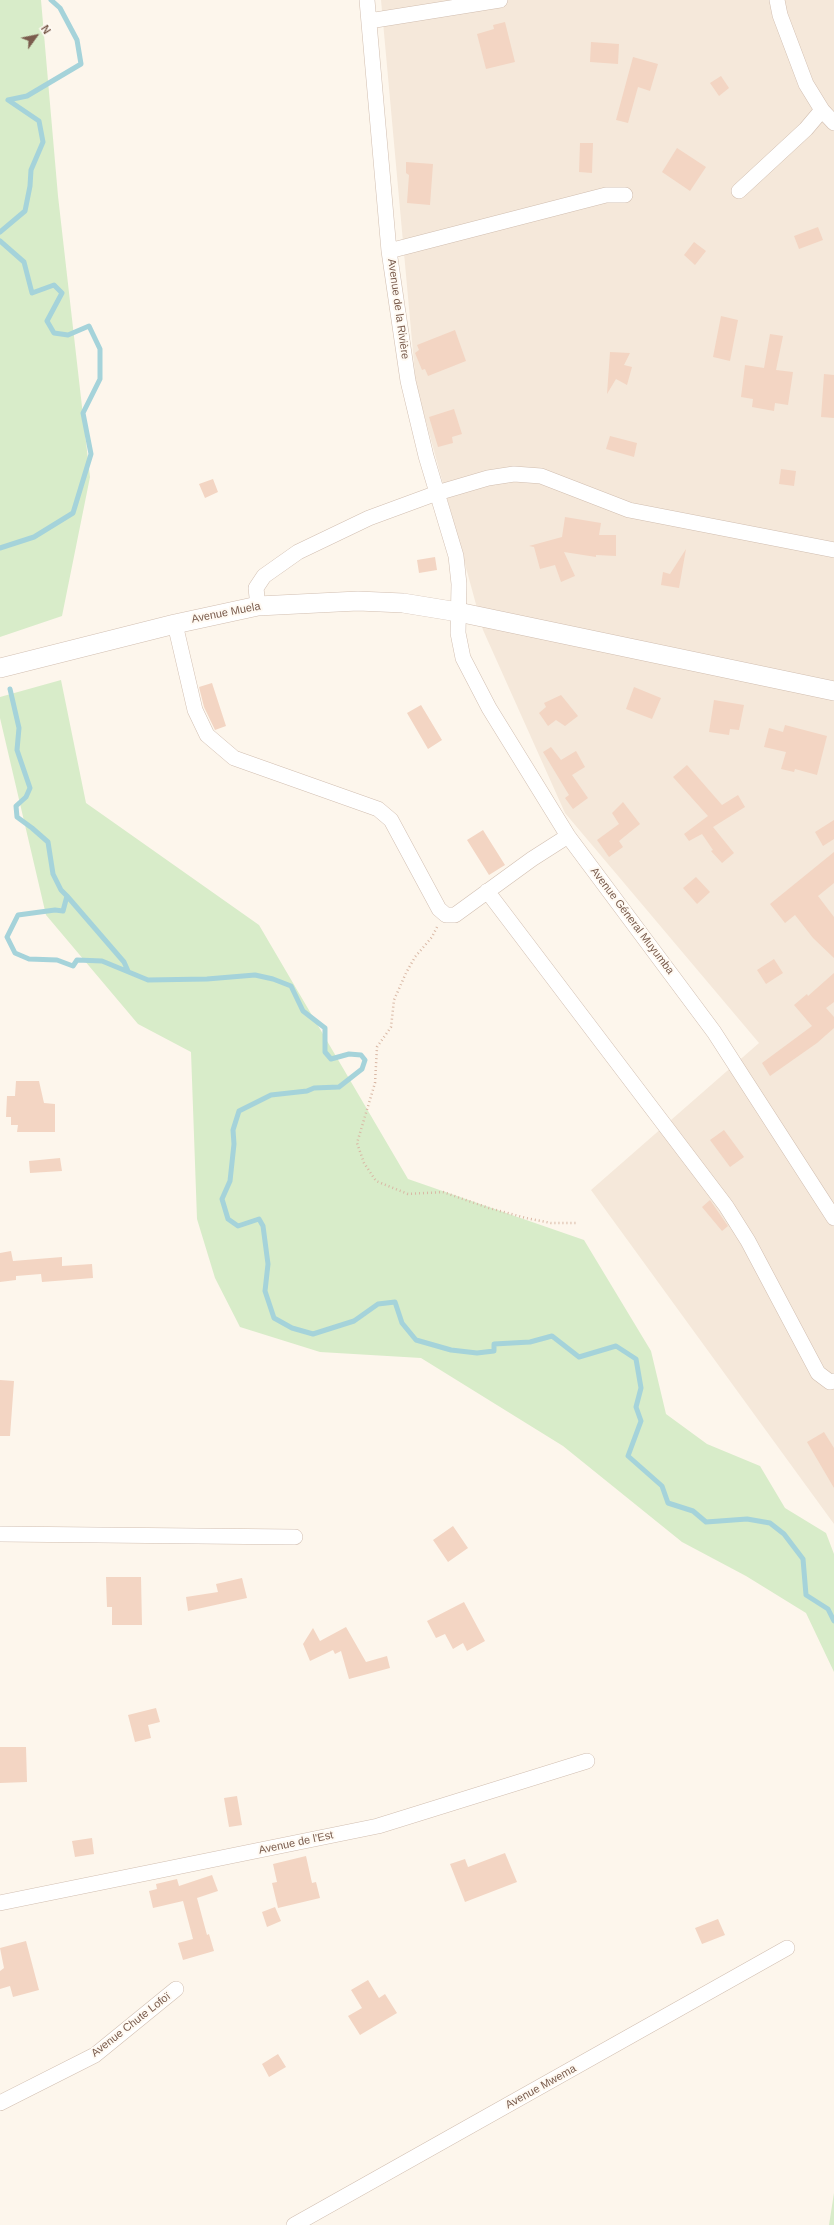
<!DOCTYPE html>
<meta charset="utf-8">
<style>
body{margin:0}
#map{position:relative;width:834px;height:2225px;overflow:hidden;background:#fdf6ec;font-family:Helvetica,sans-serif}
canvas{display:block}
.north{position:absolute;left:16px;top:16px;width:40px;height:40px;-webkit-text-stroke:3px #fffaf3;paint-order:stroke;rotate:57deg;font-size:11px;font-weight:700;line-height:16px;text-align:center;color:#7a5c4d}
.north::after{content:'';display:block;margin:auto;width:14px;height:18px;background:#7a5c4d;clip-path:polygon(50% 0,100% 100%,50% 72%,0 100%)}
</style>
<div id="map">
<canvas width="834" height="2225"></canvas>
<div class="north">N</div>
</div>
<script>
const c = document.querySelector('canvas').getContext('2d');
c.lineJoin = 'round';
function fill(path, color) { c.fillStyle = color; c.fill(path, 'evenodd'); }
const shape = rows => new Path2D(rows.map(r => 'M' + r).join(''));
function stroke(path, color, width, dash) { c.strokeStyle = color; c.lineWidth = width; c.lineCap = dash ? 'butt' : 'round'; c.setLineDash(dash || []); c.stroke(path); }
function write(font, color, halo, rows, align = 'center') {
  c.font = font + ' Helvetica,sans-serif'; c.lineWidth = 4; c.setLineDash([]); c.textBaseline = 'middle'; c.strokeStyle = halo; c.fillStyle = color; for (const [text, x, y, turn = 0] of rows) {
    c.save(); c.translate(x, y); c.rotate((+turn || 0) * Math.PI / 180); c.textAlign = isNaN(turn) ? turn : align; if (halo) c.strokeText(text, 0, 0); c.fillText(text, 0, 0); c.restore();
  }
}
fill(shape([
 [381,0,834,0,834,1524,591,1190,759,1043,565,813,483,630,416,385]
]), '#f5e8da');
fill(shape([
 [0,0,41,0,58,196,90,477,62,616,0,637],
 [61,680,86,803,259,925,408,1179,584,1240,651,1351,666,1414,707,1444,760,1466,785,1508,826,1533,834,1554,834,1672,806,1613,746,1576,682,1542,563,1446,421,1358,320,1352,240,1327,215,1278,197,1219,191,1052,138,1024,46,915,0,718,0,697],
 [834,2193,834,2225,829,2225]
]), '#d8ecc9');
stroke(shape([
 [0,232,25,211,30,186,31,170,43,142,39,121,8,100,27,96,81,64,77,40,60,8,51,0],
 [0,241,24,262,32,293,54,285,62,293,47,321,54,333,68,335,89,326,100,349,100,379,83,413,91,454,73,513,34,537,0,548],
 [10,689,19,728,17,750,30,788,26,797,16,806,17,817,32,828,48,842,53,874,61,890,67,896,63,911,55,910,18,915,7,937,15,953,29,959,57,960,73,966,77,960,102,961,148,980,207,979,255,975,273,979,291,986,303,1011,325,1028,325,1052,331,1059,349,1054,361,1055,365,1060,362,1069,339,1087,314,1088,307,1091,271,1095,239,1111,233,1130,234,1144,230,1181,222,1199,228,1219,238,1226,259,1219,263,1226,268,1264,265,1291,274,1318,292,1328,313,1334,354,1321,378,1304,395,1302,402,1323,416,1340,451,1350,477,1353,494,1351,494,1344,530,1342,552,1336,579,1357,616,1346,636,1359,641,1388,636,1407,641,1421,628,1456,662,1486,668,1503,693,1511,706,1522,747,1519,770,1523,784,1534,803,1559,806,1595,828,1609,834,1621],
 [67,896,124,962,128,971]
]), '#a5d3da', 5);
fill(shape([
 [505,22,515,62,486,69,477,34,494,29,493,25],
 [591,42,619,44,618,64,590,62],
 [633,57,658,64,650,91,638,87,628,123,616,120],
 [721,76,729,88,719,96,710,83],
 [580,143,593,143,592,173,579,172],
 [677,148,706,167,690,191,662,172],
 [406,162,433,164,430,205,407,203,409,175,406,173],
 [818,227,823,240,799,249,794,236],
 [694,242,706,251,695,265,684,255],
 [721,316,738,320,730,361,713,357],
 [455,330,466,361,428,376,425,369,422,370,415,353,419,350,417,345],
 [770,334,783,336,776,370,793,372,788,405,775,403,774,411,752,407,753,399,741,397,745,365,764,368],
 [610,352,630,353,624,365,632,367,627,385,616,379,607,394],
 [824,374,834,375,834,418,821,417],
 [454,409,462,434,452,437,453,443,438,447,429,417],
 [610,436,637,443,634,457,606,449],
 [781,469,796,471,794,486,779,484],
 [213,479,218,492,205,498,199,484],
 [565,517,601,523,599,535,616,535,616,556,596,555,596,557,564,552,575,576,561,582,555,565,540,569,534,547,529,546,562,537],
 [686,549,679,588,661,585,663,572,670,574],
 [435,557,437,570,419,573,417,560],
 [212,683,226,726,215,730,204,707,199,687],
 [634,687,661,698,652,719,626,709],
 [561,695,578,716,565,726,556,720,548,726,539,713,546,707,544,703],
 [714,700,744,705,739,730,730,729,729,735,709,732],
 [421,705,442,740,428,749,407,713],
 [785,725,827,736,817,775,795,769,794,772,781,769,786,752,764,747,769,728,783,732],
 [551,747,561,760,576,751,585,767,572,775,588,798,573,809,565,798,569,795,543,752],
 [687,765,722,805,738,795,745,807,713,827,734,853,722,863,711,851,713,850,702,834,689,841,684,834,708,816,673,777],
 [623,802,640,824,619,841,623,847,609,857,597,840,619,824,612,813],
 [834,820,834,839,823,846,815,832],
 [483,830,505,865,489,875,467,840],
 [834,852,834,883,818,896,834,917,834,958,813,938,795,915,785,923,770,904],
 [696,877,710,892,697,904,683,888],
 [774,959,783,973,766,984,757,970],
 [834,973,834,1002,826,1008,834,1017,834,1028,817,1043,770,1076,762,1063,812,1026,794,1005,807,994,808,996],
 [16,1081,39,1081,44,1103,55,1104,55,1132,17,1132,18,1125,11,1125,11,1117,6,1117,7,1096,15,1096],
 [724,1130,744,1157,730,1167,710,1140],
 [60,1158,62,1171,30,1173,29,1161],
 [710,1200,728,1226,722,1231,702,1207],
 [11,1251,13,1261,62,1257,62,1266,92,1264,93,1278,42,1282,41,1274,16,1276,16,1280,0,1282,0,1253],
 [0,1380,14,1381,10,1436,0,1436],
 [824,1432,834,1448,834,1488,807,1442],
 [453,1526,468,1548,448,1562,433,1540],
 [106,1577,141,1577,142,1625,112,1625,112,1607,107,1607],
 [242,1578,247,1598,188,1611,186,1597,218,1592,216,1584],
 [464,1602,485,1641,467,1651,463,1643,453,1649,445,1634,436,1638,427,1621],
 [346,1627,366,1662,387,1656,390,1668,349,1679,341,1651,335,1654,333,1650,310,1661,303,1644,313,1628,320,1641],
 [156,1708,160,1722,148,1725,151,1738,135,1742,128,1715],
 [0,1747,26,1747,27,1782,0,1783],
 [237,1796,242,1825,229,1827,224,1798],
 [92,1838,94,1854,75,1857,72,1841],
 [505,1853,517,1882,465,1902,450,1864,465,1859,468,1867],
 [306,1856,312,1883,316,1882,320,1898,278,1908,272,1883,277,1882,273,1864],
 [212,1875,218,1891,197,1898,207,1935,209,1934,214,1951,183,1960,178,1943,193,1939,183,1901,153,1908,149,1891,157,1889,156,1884,177,1879,179,1886],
 [275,1907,281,1921,267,1927,262,1912],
 [718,1919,725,1935,702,1944,695,1928],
 [26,1941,39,1990,13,1997,10,1986,0,1989,0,1971,4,1968,0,1948],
 [368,1980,379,1998,385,1994,397,2013,360,2035,348,2016,362,2008,351,1990],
 [278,2054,286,2067,269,2077,262,2064]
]), '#f3d5c3');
const minor = shape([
 [367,0,389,251,408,381,426,456,456,556,459,584,458,633,463,658,489,708,568,836,714,1032,834,1218],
 [777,0,780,15,806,84,822,110,834,123],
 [369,21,500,0],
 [739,191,806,129,822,110],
 [389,251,606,195,625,195],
 [258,606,256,588,264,576,298,552,369,518,437,493,488,478,514,474,541,476,629,510,834,550],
 [175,624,195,710,207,735,234,758,378,809,391,820,439,909,446,915,455,915,532,859,568,836],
 [487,891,726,1206,748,1241,818,1373,830,1382,834,1381],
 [0,1534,295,1537],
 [0,1903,378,1826,587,1761],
 [0,2103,95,2055,176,1989],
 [294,2225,787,1948]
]);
const tertiary = shape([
 [0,668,175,624,258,606,358,601,403,603,458,612,834,691]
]);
stroke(minor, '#d1beb0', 16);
stroke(tertiary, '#d1beb0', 20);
stroke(shape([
 [437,927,432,937,415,957,406,973,394,1000,391,1027,377,1047,375,1083,357,1143,364,1163,376,1181,408,1194,443,1192,489,1208,526,1218,551,1223,578,1223]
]), '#d9b8a5', 2.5, [1, 3]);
stroke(minor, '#fff', 15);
stroke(tertiary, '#fff', 19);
write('11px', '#7a5c4d', '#fffaf3', [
 ["Avenue de la Rivière",398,309,82],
 ["Avenue Muela",226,613,-11],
 ["Avenue Géneral Muyumba",632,921,53],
 ["Avenue de l'Est",296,1843,-12],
 ["Avenue Chute Lofoï",131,2025,-38],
 ["Avenue Mwema",541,2087,-29]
]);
</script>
